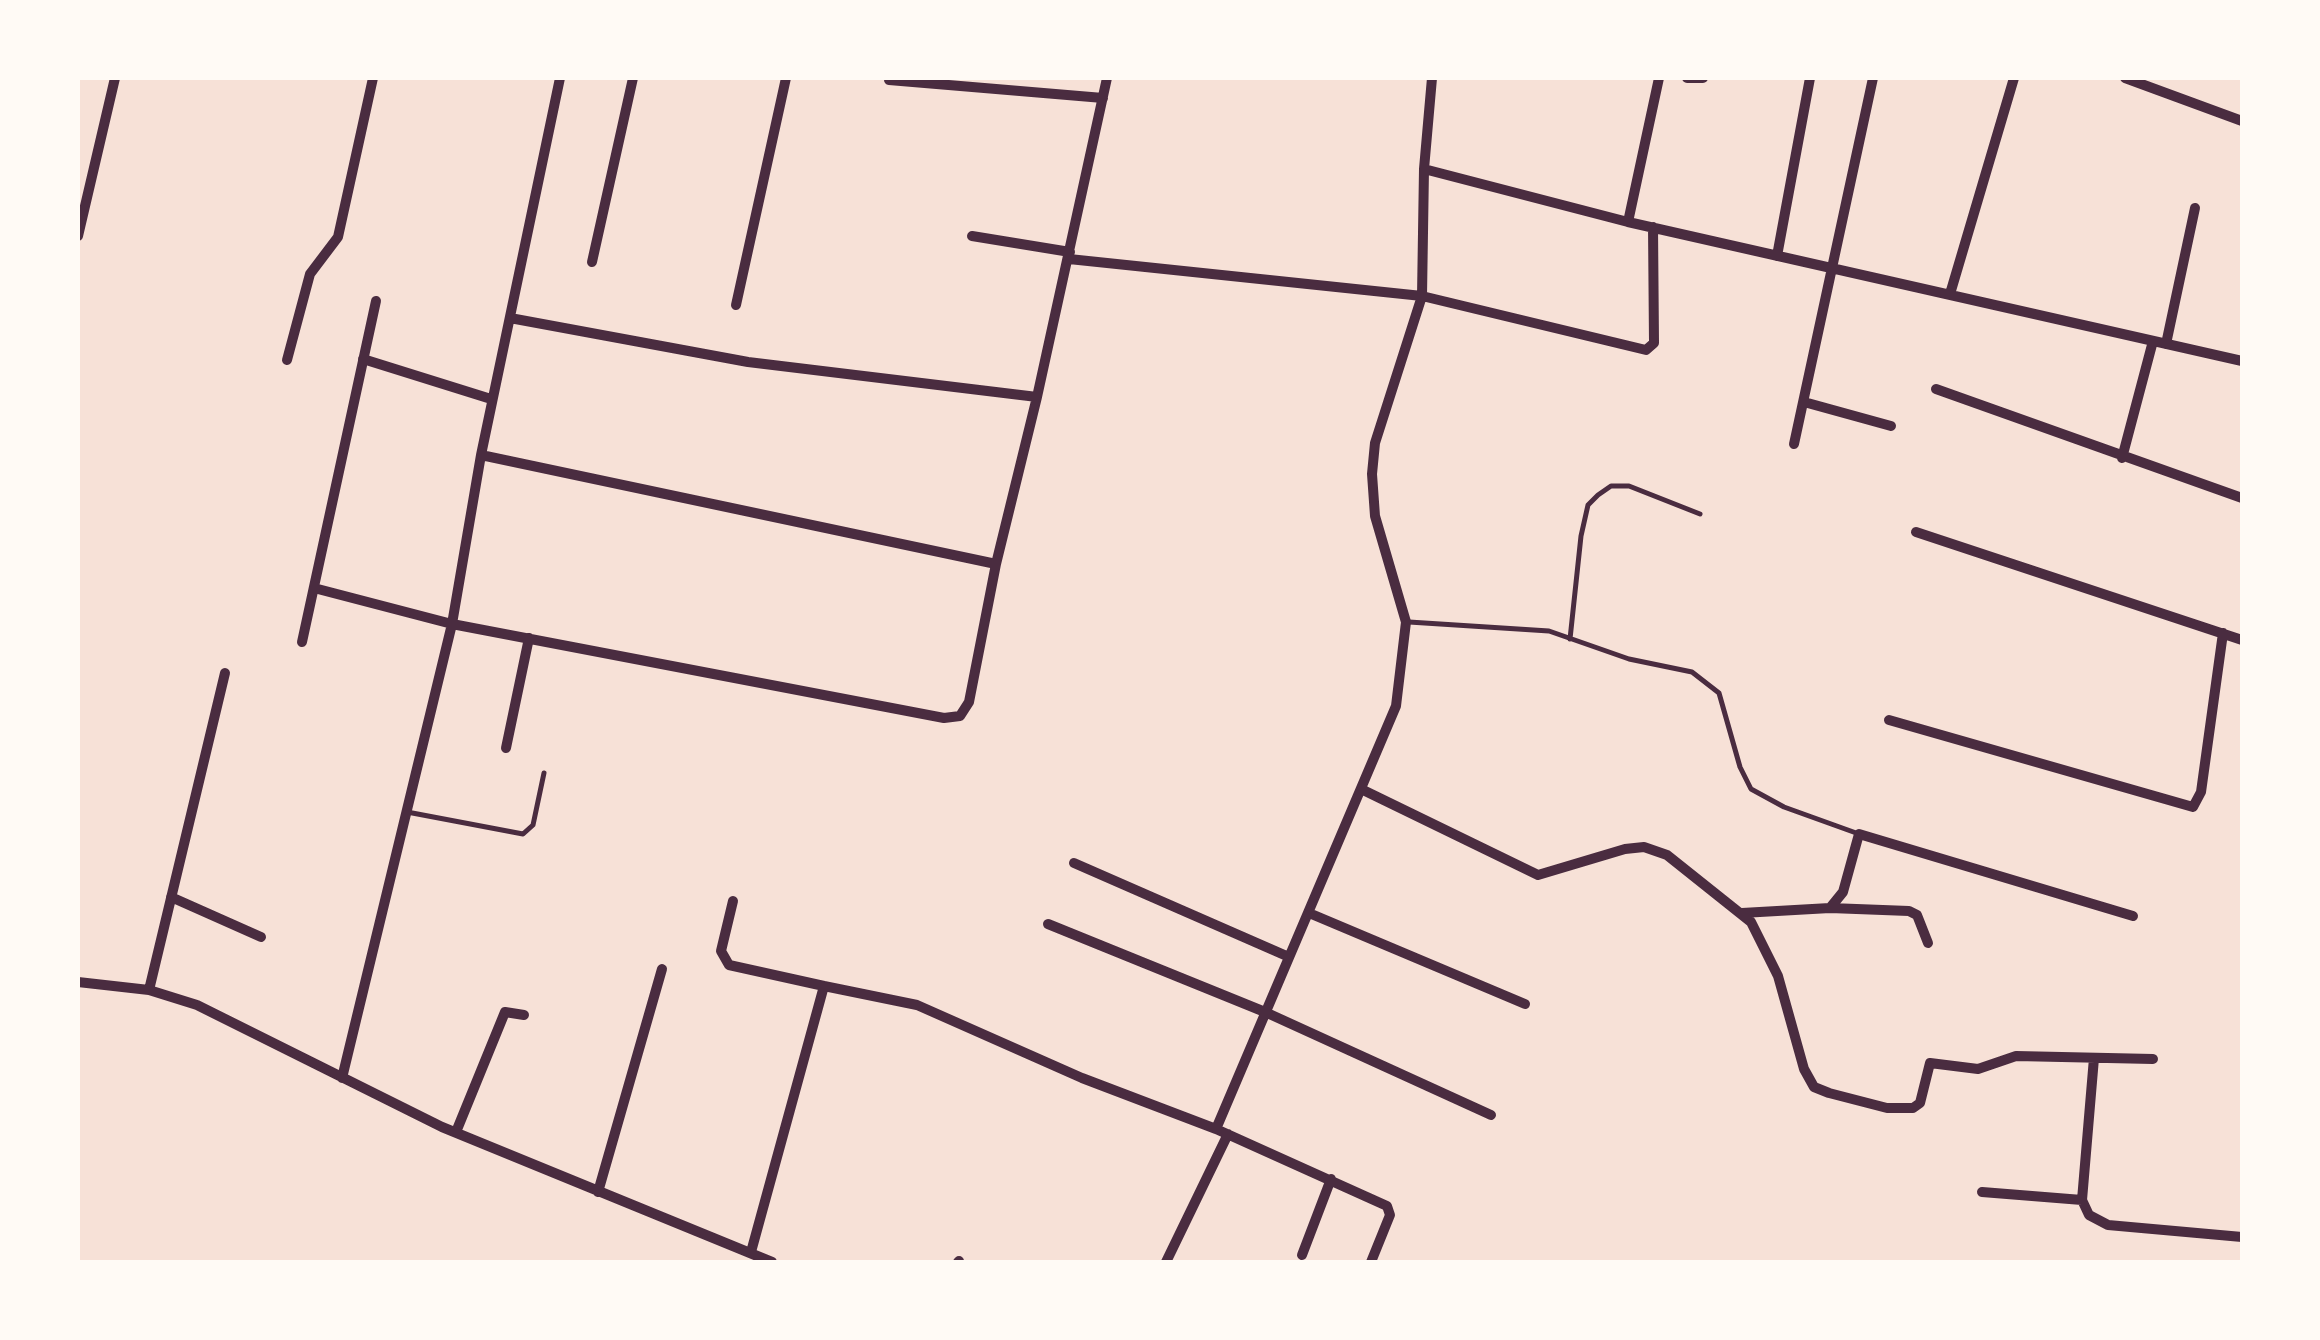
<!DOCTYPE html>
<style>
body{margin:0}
#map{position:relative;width:2320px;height:1340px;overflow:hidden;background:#f7e1d7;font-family:"Open Sans",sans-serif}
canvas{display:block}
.frame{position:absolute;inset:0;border:80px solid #fffaf5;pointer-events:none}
</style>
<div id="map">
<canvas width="2320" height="1340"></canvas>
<div class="frame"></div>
</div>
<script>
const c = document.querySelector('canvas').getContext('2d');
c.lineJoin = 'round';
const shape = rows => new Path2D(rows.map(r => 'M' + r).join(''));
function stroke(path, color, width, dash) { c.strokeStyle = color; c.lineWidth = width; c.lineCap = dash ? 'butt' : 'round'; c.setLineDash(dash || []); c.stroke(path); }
stroke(shape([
 [1409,622,1549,631,1629,659,1692,672,1719,693,1740,767,1751,789,1784,807,1859,834],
 [1570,639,1581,536,1588,505,1598,495,1611,486,1629,486,1700,514],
 [407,812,523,834,533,825,544,773]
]), '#4a2c40', 5);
stroke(shape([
 [560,78,481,455,996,564],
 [1687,78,1703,78],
 [2125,78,2242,121],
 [889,80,1103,98],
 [1424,169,1628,222,2242,361],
 [1628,222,1659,78],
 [78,236,115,78],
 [972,236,1070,252],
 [1777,256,1810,78],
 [1069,259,1422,296,1646,350,1654,343,1653,227],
 [592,262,633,78],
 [1950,294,2014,78],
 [736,305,786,78],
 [510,318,748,362,1037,397,1107,78],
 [2166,344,2195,208],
 [363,359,491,399],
 [287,360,310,274,338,237,373,78],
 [1936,389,2242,498],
 [1804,402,1891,426],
 [1794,444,1873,78],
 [2122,458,2153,341],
 [1916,532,2242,640],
 [314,588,452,624,944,718,960,716,969,702,996,564,1037,397],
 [302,642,376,301],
 [1889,720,2193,807,2201,792,2223,633],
 [506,748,529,638],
 [1361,789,1538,875,1625,849,1644,847,1667,855,1751,922,1778,976,1804,1069,1814,1087,1829,1093,1887,1108,1913,1108,1920,1103,1930,1063,1978,1069,2016,1056,2153,1059],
 [1074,863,1289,957],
 [171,897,261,937],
 [733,901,721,951,729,965,824,986],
 [1830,908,1909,911,1917,915,1928,943],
 [1309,913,1525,1004],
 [1742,913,1830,908,1843,892,1859,834,2133,916],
 [1048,924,1265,1012,1491,1115],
 [78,982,149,990,197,1005,442,1127,772,1262],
 [149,990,225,673],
 [342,1078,452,624,481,455],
 [1216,1129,1387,1206,1390,1215,1371,1262],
 [456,1132,505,1012,524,1015],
 [598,1192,662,969],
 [1982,1192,2082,1200,2089,1215,2108,1225,2242,1237],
 [2082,1200,2094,1058],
 [751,1252,824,986,917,1005,1082,1078,1216,1129,1396,706,1406,622,1375,516,1372,474,1375,443,1422,296,1424,169,1432,78],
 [1302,1255,1331,1179],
 [958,1262,959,1261],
 [1166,1262,1228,1134]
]), '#4a2c40', 10);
</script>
